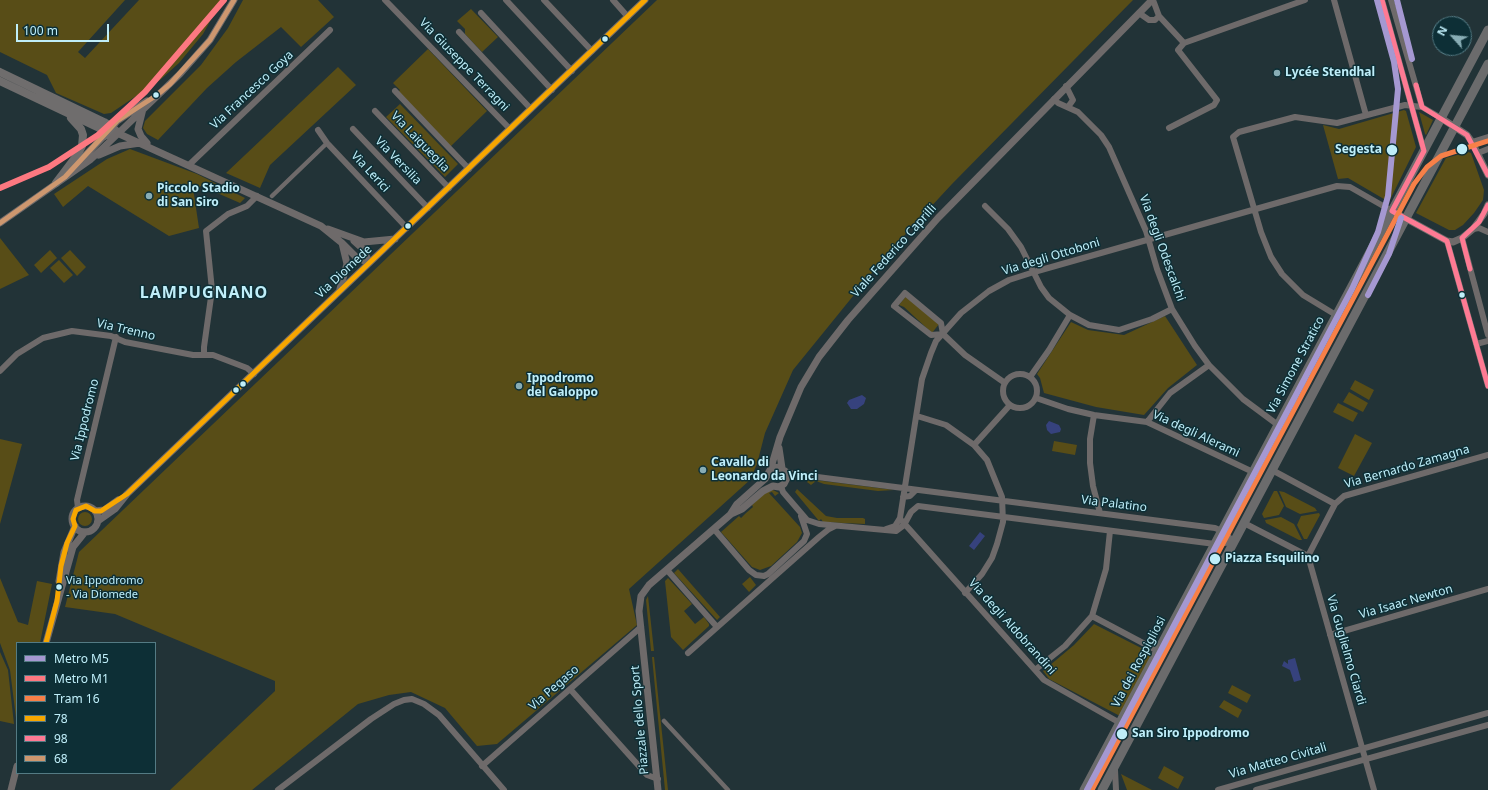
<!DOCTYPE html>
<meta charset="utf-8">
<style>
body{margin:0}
#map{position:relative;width:1488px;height:790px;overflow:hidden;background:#223337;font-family:"Noto Sans",sans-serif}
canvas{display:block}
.legend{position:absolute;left:16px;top:642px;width:140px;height:132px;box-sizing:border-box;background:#0d2f36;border:1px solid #547b84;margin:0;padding:5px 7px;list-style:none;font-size:12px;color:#bfeef9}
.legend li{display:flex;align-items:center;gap:8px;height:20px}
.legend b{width:20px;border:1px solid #547b84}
.north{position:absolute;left:1432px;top:16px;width:40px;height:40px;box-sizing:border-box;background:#0d2f36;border:1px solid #547b84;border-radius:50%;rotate:297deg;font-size:11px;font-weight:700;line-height:16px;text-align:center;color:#bfeef9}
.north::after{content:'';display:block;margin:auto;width:14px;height:18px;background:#88adb5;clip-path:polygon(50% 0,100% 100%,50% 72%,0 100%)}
.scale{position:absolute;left:16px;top:24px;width:93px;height:18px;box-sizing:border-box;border:2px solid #bfeef9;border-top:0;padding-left:5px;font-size:12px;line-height:14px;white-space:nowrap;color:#bfeef9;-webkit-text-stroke:3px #0d2f36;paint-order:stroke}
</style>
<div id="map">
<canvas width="1488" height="790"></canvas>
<ul class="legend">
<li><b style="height:5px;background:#a598d1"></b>Metro M5</li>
<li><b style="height:5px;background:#fd7880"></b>Metro M1</li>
<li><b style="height:5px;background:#f78048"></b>Tram 16</li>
<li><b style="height:5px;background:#f7a600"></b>78</li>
<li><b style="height:5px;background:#fe7a93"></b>98</li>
<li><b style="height:5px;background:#cd976f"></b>68</li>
</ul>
<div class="north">N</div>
<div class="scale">100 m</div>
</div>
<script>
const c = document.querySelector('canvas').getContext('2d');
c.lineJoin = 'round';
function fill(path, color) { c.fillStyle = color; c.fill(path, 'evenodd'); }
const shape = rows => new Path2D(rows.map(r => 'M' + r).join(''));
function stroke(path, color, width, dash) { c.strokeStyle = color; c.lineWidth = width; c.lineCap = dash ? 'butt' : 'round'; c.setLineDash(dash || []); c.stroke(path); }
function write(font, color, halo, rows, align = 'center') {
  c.font = font + ' "Noto Sans",sans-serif'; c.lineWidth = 3; c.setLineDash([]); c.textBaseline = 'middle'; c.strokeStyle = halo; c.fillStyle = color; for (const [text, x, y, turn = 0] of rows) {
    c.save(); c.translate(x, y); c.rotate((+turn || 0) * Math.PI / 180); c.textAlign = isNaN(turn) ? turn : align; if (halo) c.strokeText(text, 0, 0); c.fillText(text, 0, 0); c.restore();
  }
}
fill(shape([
 [0,0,125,0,78,52,85,58,139,0,222,0,203,34,179,63,160,80,111,113,104,114,56,93,47,75,0,52],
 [243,0,318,0,334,17,301,47,281,27,236,62,207,88,158,140,147,134,143,128,145,121,201,65,228,28],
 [657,0,1133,0,952,184,888,253,793,370,765,433,757,464,750,480,629,589,637,625,497,744,477,746,445,708,411,692,389,695,358,704,252,790,170,790,275,691,275,681,115,614,65,607,79,552],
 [471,9,498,37,482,52,465,34,465,29,457,21],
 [428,49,487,111,450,147,398,92,400,90,393,83],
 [338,67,356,85,270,165,260,188,226,173],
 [400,104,458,164,445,177,386,117],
 [1404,110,1406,111,1416,147,1389,202,1348,178,1338,179,1323,125,1339,129],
 [1419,112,1433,120,1426,135,1425,134],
 [130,149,197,174,245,198,240,203,201,186,196,189,193,188,199,228,169,236,88,186,63,207,54,194,107,159],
 [1468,152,1471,153,1484,190,1483,200,1474,213,1463,225,1455,230,1449,230,1416,213,1446,158],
 [0,238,29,275,0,289],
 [50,250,57,258,41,273,34,265],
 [70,250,86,267,77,276,61,258],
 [59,260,73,275,64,283,50,268],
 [907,295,909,299,939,324,932,333,904,307,899,305],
 [1165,316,1197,365,1168,388,1144,415,1096,407,1044,393,1040,378,1037,374,1071,322,1088,330,1124,335],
 [1355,380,1374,390,1369,400,1350,389],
 [1349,392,1368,403,1363,412,1343,402],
 [1338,403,1358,413,1353,422,1333,412],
 [1355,434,1372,443,1354,476,1338,468],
 [0,439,22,444,0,524],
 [1054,441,1077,445,1075,455,1052,451],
 [807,479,894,490,878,491,824,484,816,481,811,485,807,482],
 [797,489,826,516,837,518,863,518,865,519,865,524,823,522,821,519,819,521,795,492],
 [773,490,779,493,775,496,772,492,769,493,800,527,802,533,797,542,771,566,760,570,752,567,721,532,739,516,741,518,746,513,753,507,752,505,765,492],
 [1274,491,1277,491,1284,506,1279,515,1264,518,1262,514],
 [1279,491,1284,492,1315,508,1317,511,1300,514,1286,507],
 '78 519a7 7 0 1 1 14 0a7 7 0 1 1-14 0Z',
 [1319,513,1320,515,1307,539,1304,539,1297,525,1301,516],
 [1281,517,1294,524,1302,540,1299,540,1266,523,1265,520],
 [678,569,720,617,717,620,674,573],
 [750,577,756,585,749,592,742,584],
 [0,578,18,622,28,625,37,581,52,584,40,643,17,643,17,726,10,670,0,643],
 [668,578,692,604,684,611,695,624,704,617,709,624,709,626,683,650,671,637,665,581],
 [648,596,654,651,651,651,646,600],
 [1094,624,1153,654,1120,716,1049,679,1043,671,1074,645],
 [0,652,8,670,14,724,0,721],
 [652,657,654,657,668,790,665,790],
 [1232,685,1251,695,1247,703,1228,693],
 [1224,700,1242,710,1238,718,1219,707],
 [1164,766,1184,777,1178,789,1158,778],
 [1121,774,1152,790,1127,790]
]), '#584d17');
fill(shape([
 [862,395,866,398,864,404,857,409,851,409,847,403,849,400],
 [1049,421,1059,425,1061,429,1060,432,1051,434,1047,430,1046,425],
 [980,532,985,536,974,550,969,546],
 [1295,658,1301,680,1294,682,1290,670,1282,666,1284,661,1288,664,1288,660]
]), '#36427d');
stroke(shape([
 [272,196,325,145],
 [664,721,728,790]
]), '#6e6a6a', 4.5);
stroke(shape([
 [385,0,510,129],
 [506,0,572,71],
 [544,0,592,51],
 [613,0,628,17],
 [1153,0,1159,16,1184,43],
 [1334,0,1366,115],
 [1382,0,1424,151],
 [1391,0,1422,107],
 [481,13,552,90],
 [1139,13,1149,20,1155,20,1159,16],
 [459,32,531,109],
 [1184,43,1305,0],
 [1066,86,1073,100,1068,107],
 [395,91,469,169],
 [1054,99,1058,103,1078,112,1101,135,1109,147,1146,231,1157,269,1172,309,1195,346,1209,365,1243,399,1278,425],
 [375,111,449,188],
 [1169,128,1214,105,1217,100,1178,50,1184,43],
 [353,129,428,208],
 [318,130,327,143,407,228],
 [1472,142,1488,137],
 [1478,153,1488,149],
 [189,165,330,30],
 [985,206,1008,229,1021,247,1041,287,1049,298,1070,315,1089,325,1119,330,1152,319,1172,309],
 [1473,229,1479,228,1488,232],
 [1462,238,1488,335],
 [1447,241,1488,386],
 [1336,315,1303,295,1282,274,1271,257,1261,232,1233,137,1239,132,1295,117,1337,123,1405,105,1422,107,1441,118],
 [943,334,931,335,894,306,905,293,941,323,943,334,965,355,1005,383],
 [1476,344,1488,341],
 [204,355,204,347,212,290,206,231,228,214,247,206,257,196],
 [0,371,17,354,43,338,72,331,111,336,125,342,193,355,213,355,247,368,254,374],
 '1003 391a17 17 0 1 1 34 0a17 17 0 1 1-34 0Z',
 [1030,377,1049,350,1070,315],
 [1036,398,1068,409,1094,415,1147,422,1253,472],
 [1094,415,1090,439,1090,463,1093,486,1100,513],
 [917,416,946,425,974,445,987,460,1002,497,1003,522,997,544,992,558,982,574,965,593],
 [1147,422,1170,393,1209,365],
 [974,445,1010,405],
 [1272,470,1335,504],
 [786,472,794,474,1215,528,1222,531,1234,542],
 [781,486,783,492,807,520,819,524,896,531,904,525,911,512,918,506,1215,544,1234,542],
 [903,497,910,496,916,490],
 [78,508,77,500,116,337],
 [902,521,1044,680,1120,723],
 [1244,523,1308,556],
 [714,529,749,570,756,575,764,576,768,574,804,541,807,534,801,516],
 [886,529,895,526,900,518,922,379,931,353,936,341,961,313,989,291,1009,280,1034,272,1337,186,1350,187,1392,211],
 [1308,556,1374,790],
 [1308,556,1335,504,1344,496,1488,455],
 [667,570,717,627],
 [1092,616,1158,651],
 [1330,635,1488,589],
 [688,653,819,537,829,529,835,526],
 [1035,670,1065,646,1092,616,1106,569,1110,531],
 [570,689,647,775,658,779],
 [482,766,641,627],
 [1115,770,1116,790],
 [278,790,371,719,394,704,404,700,412,699,424,704,439,715,504,790],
 [1218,790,1488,713],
 [1256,790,1488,725]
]), '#6e6a6a', 6);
stroke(shape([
 [143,109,138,129,141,136,147,143],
 [1441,118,1467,135,1472,142,1488,175],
 [116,130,112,127,117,121,147,101],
 [115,132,321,226,342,243,356,257,369,263],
 [99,155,120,146,140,143],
 [75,166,104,136,109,135],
 [1392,211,1447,241,1453,242,1462,238,1473,229,1484,214,1488,205],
 [0,223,90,160,103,148,180,74,210,40,234,0],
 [328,229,364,242,395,239],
 [354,241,364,250,369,263],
 [340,289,347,264,342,243],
 [779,448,782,468],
 [770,471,780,437,801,387,819,357,848,320,938,218,1152,0],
 '72 519a13 13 0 1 1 26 0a13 13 0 1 1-26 0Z',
 [95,511,104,510,118,500],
 [98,521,115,509,127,494,645,0],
 [59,581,64,552,75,526],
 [46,643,73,547,85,532],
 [11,790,17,766],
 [658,790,639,611,641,596,649,585,731,514,742,509,763,491,773,486,779,487,784,484,787,478,785,471,778,467,770,470,765,479,737,504,730,515]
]), '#6e6a6a', 7);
stroke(shape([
 [0,72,104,122,112,127,104,136],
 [0,81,99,128,108,130],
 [56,183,78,154,82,146,83,135,81,129,71,118]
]), '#6f6d6d', 8);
stroke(shape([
 [1084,790,1488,30],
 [1102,790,1488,64]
]), '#6b6b6c', 9);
stroke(shape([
 [46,643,57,601,61,566,67,543,75,526,73,519,76,510,86,506,95,511,101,511,127,494,645,0]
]), '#f7a600', 5);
stroke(shape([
 [1382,0,1424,151,1392,211,1447,241,1488,386],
 [1416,85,1422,107,1467,135,1488,175],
 [1470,269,1462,238,1479,222,1488,205]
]), '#fe7a93', 5);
stroke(shape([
 [0,223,65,177,117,121,157,95,170,84,210,40,234,0]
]), '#cd976f', 5);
stroke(shape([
 [1092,790,1414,184,1427,167,1441,156,1488,141]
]), '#f78048', 5);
stroke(shape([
 [1397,0,1412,59],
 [1368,295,1389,254,1401,218],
 [1087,790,1352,289,1378,232,1388,196,1398,89,1394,62,1377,0]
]), '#a598d1', 6);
stroke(shape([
 [0,188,49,167,98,135,145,92,224,0]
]), '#fd7880', 6);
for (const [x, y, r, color] of [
 [605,39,3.5,"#bfeef9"],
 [1277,73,4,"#88adb5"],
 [156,95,3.5,"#bfeef9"],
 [1462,149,6,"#bfeef9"],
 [1392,150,6,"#bfeef9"],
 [149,196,4,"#88adb5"],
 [408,226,3.5,"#bfeef9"],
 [1462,295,3.5,"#bfeef9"],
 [243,384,3.5,"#bfeef9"],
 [519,386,4,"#88adb5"],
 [236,390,3.5,"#bfeef9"],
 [703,470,4,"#88adb5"],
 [1215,559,6,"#bfeef9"],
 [59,587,3.5,"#bfeef9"],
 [1122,734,6,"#bfeef9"]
]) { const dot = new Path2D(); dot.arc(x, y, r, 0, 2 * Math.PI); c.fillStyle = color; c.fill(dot); stroke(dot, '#0d2f36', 1.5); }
write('11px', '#bfeef9', '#0d2f36', [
 ["Via Ippodromo",66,581],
 ["- Via Diomede",66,595]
], 'left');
write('12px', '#bfeef9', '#0d2f36', [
 ["Via Giuseppe Terragni",464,65,46],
 ["Via Francesco Goya",252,90,-43],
 ["Via Laigueglia",420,142,46],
 ["Via Versilia",398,161,46],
 ["Via Lerici",370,172,47],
 ["Via degli Odescalchi",1162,248,70],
 ["Viale Federico Caprilli",894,251,-48],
 ["Via degli Ottoboni",1051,257,-17],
 ["Via Diomede",344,272,-43],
 ["Via Trenno",126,330,13],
 ["Via Simone Stratico",1296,365,-62],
 ["Via Ippodromo",85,420,-76],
 ["Via degli Alerami",1196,434,25],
 ["Via Bernardo Zamagna",1407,467,-16],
 ["Via Palatino",1114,504,7],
 ["Via Isaac Newton",1406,602,-16],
 ["Via degli Aldobrandini",1012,627,48],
 ["Via Guglielmo Ciardi",1346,650,74],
 ["Via dei Rospigliosi",1139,662,-62],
 ["Via Pegaso",554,688,-41],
 ["Piazzale dello Sport",640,720,-95],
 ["Via Matteo Civitali",1278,761,-16]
]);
write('bold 12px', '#bfeef9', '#0d2f36', [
 ["Lycée Stendhal",1285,73],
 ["Piccolo Stadio",157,189],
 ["di San Siro",157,203],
 ["Ippodromo",527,379],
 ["del Galoppo",527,393],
 ["Cavallo di",711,463],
 ["Leonardo da Vinci",711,477]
], 'left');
write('bold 12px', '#bfeef9', '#0d2f36', [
 ["Segesta",1382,150,"right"],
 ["Piazza Esquilino",1225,559],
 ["San Siro Ippodromo",1132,734]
], 'left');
c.letterSpacing = '1px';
write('bold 16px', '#bfeef9', '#0d2f36', [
 ["LAMPUGNANO",204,293]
]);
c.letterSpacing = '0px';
</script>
